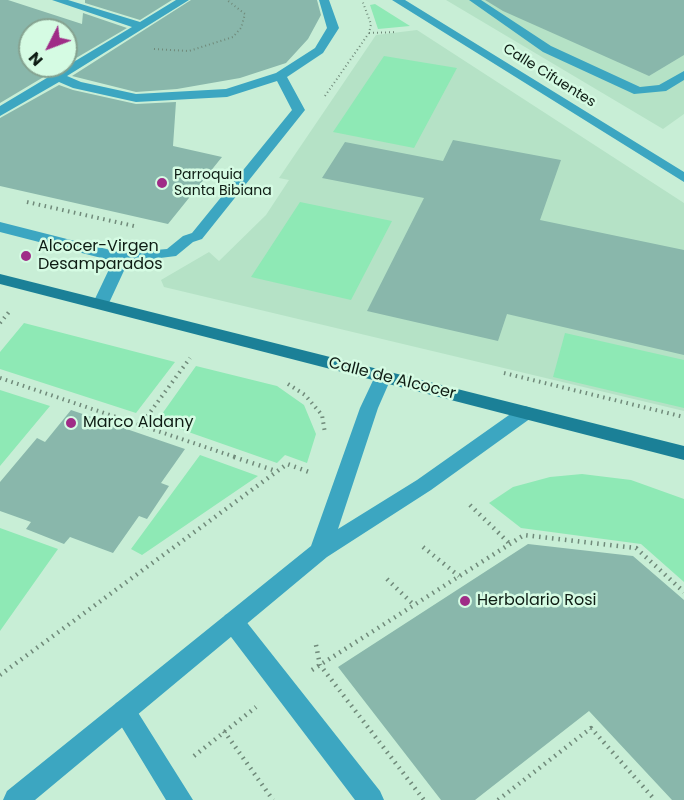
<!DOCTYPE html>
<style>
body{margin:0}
#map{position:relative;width:684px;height:800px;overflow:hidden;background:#c8eed6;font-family:Poppins,sans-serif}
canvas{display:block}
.north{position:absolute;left:18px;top:18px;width:60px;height:60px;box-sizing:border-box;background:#d5fbe3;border:2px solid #85a290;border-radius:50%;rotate:228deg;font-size:16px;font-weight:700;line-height:24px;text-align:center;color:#0e1c14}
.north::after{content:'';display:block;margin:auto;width:21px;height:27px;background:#9f2c87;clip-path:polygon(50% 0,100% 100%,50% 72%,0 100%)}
</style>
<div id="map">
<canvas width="684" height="800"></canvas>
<div class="north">N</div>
</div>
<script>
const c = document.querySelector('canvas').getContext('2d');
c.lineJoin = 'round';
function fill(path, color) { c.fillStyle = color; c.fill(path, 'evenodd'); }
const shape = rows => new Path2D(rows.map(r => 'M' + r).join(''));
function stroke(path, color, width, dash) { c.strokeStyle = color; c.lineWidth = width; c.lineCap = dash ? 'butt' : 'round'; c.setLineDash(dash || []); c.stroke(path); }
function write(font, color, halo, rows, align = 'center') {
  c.font = font + ' Poppins,sans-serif'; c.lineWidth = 5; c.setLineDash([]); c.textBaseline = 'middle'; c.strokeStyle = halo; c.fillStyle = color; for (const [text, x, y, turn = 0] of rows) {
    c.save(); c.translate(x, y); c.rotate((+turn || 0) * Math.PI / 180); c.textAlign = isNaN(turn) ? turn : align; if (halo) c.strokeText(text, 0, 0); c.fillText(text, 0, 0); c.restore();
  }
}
fill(shape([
 [446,0,684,0,684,114,663,129],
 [417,30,684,203,684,411,164,287,161,280,209,252,219,261,266,215,289,180,279,178,376,35]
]), '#b5e2c6');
fill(shape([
 [375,4,410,26,378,29,370,5],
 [384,56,457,68,414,148,333,132],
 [300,202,392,221,351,300,251,277],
 [24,323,175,362,136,413,0,369,0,352],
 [565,333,684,360,684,408,553,377],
 [196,366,277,386,304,405,316,434,307,463,285,455,277,463,157,421],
 [0,390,50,406,0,466],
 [200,455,258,476,142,555,131,549],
 [582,474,631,480,684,499,684,582,641,544,521,528,489,503,513,487,550,477],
 [0,528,58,549,0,631]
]), '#8ee9b5');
fill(shape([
 [0,0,8,0,82,24,83,13,127,28,66,64,66,30,30,30,30,66,62,66,0,103],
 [85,0,172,0,140,20,85,3],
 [191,0,317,0,321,15,308,39,286,63,240,78,177,89,136,92,72,76],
 [485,0,684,0,684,55,649,76,503,11],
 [59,85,73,90,136,104,176,102,173,146,222,157,168,224,0,186,0,118],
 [453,140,561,160,540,220,684,250,684,355,507,314,498,341,367,311,424,198,322,178,345,142,443,161],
 [71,410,185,449,161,483,169,486,147,519,139,516,113,553,70,537,64,544,26,529,31,522,0,511,0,482,37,438,45,442],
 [528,544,633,556,684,600,684,800,672,800,589,711,475,800,441,800,338,667]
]), '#89b7ab');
stroke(shape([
 [369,33,397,32],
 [154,49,189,51,233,37,241,28,245,14,227,0],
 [325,96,369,33,371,24,362,0]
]), '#708a7a', 2, [1, 3]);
stroke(shape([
 [27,202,134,226],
 [0,323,9,312],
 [504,373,684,417],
 [0,378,238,458],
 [288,384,305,395,322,415,325,433],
 [140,426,190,358]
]), '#708a7a', 4, [1.5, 4.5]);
stroke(shape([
 [234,457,276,471],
 [470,505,510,544],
 [423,547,459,576],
 [387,579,413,604],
 [316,645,320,665,424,800],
 [312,670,524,535,636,548,684,592],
 [0,675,287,464,309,472,311,469],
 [224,731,273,800],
 [194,756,256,707],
 [498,800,591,728,655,800]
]), '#708a7a', 4.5, [1.5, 5]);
fill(shape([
 [469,0,481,0,551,46,640,87,659,85,684,71,684,80,666,91,634,94,543,52,469,0],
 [233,612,241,615,380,791,384,800,355,800,225,629,222,622,225,615,233,612],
 [124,700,132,703,193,800,166,800,112,711,116,703,124,700]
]), '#3ca6c1');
fill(shape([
 [52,0,68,0,140,22,176,0,189,0,67,76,81,82,136,94,226,89,276,73,315,48,327,28,319,0,329,0,339,28,323,53,287,77,305,110,202,239,193,242,176,256,128,262,109,303,101,308,93,303,113,261,0,232,0,222,122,253,167,249,183,236,192,233,292,110,277,81,227,97,136,102,73,88,59,82,0,116,0,106,132,27,52,0],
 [392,0,405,0,684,172,684,182,392,0],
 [383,370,389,372,392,376,378,408,338,529,417,480,519,408,525,406,531,408,534,413,531,418,431,490,327,557,35,800,3,800,7,791,311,546,360,408,377,372,383,370]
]), '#3ca6c1');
fill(shape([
 [0,274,684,446,684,460,0,284,0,274]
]), '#1b8097');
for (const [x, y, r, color] of [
 [162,183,6,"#9f2c87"],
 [26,256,6,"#9f2c87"],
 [71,423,6,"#9f2c87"],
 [465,601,6,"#9f2c87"]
]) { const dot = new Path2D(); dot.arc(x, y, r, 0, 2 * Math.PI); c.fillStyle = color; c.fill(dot); stroke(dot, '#d5fbe3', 2); }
write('14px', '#0e1c14', '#d5fbe3', [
 ["Calle Cifuentes",549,76,32]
]);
write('14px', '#0e1c14', '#d5fbe3', [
 ["Parroquia",174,175],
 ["Santa Bibiana",174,191]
], 'left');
write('16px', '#0e1c14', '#d5fbe3', [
 ["Alcocer-Virgen",38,247],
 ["Desamparados",38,265],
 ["Marco Aldany",83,423],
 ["Herbolario Rosi",477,601]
], 'left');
write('16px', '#0e1c14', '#d5fbe3', [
 ["Calle de Alcocer",392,379,14]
]);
</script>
